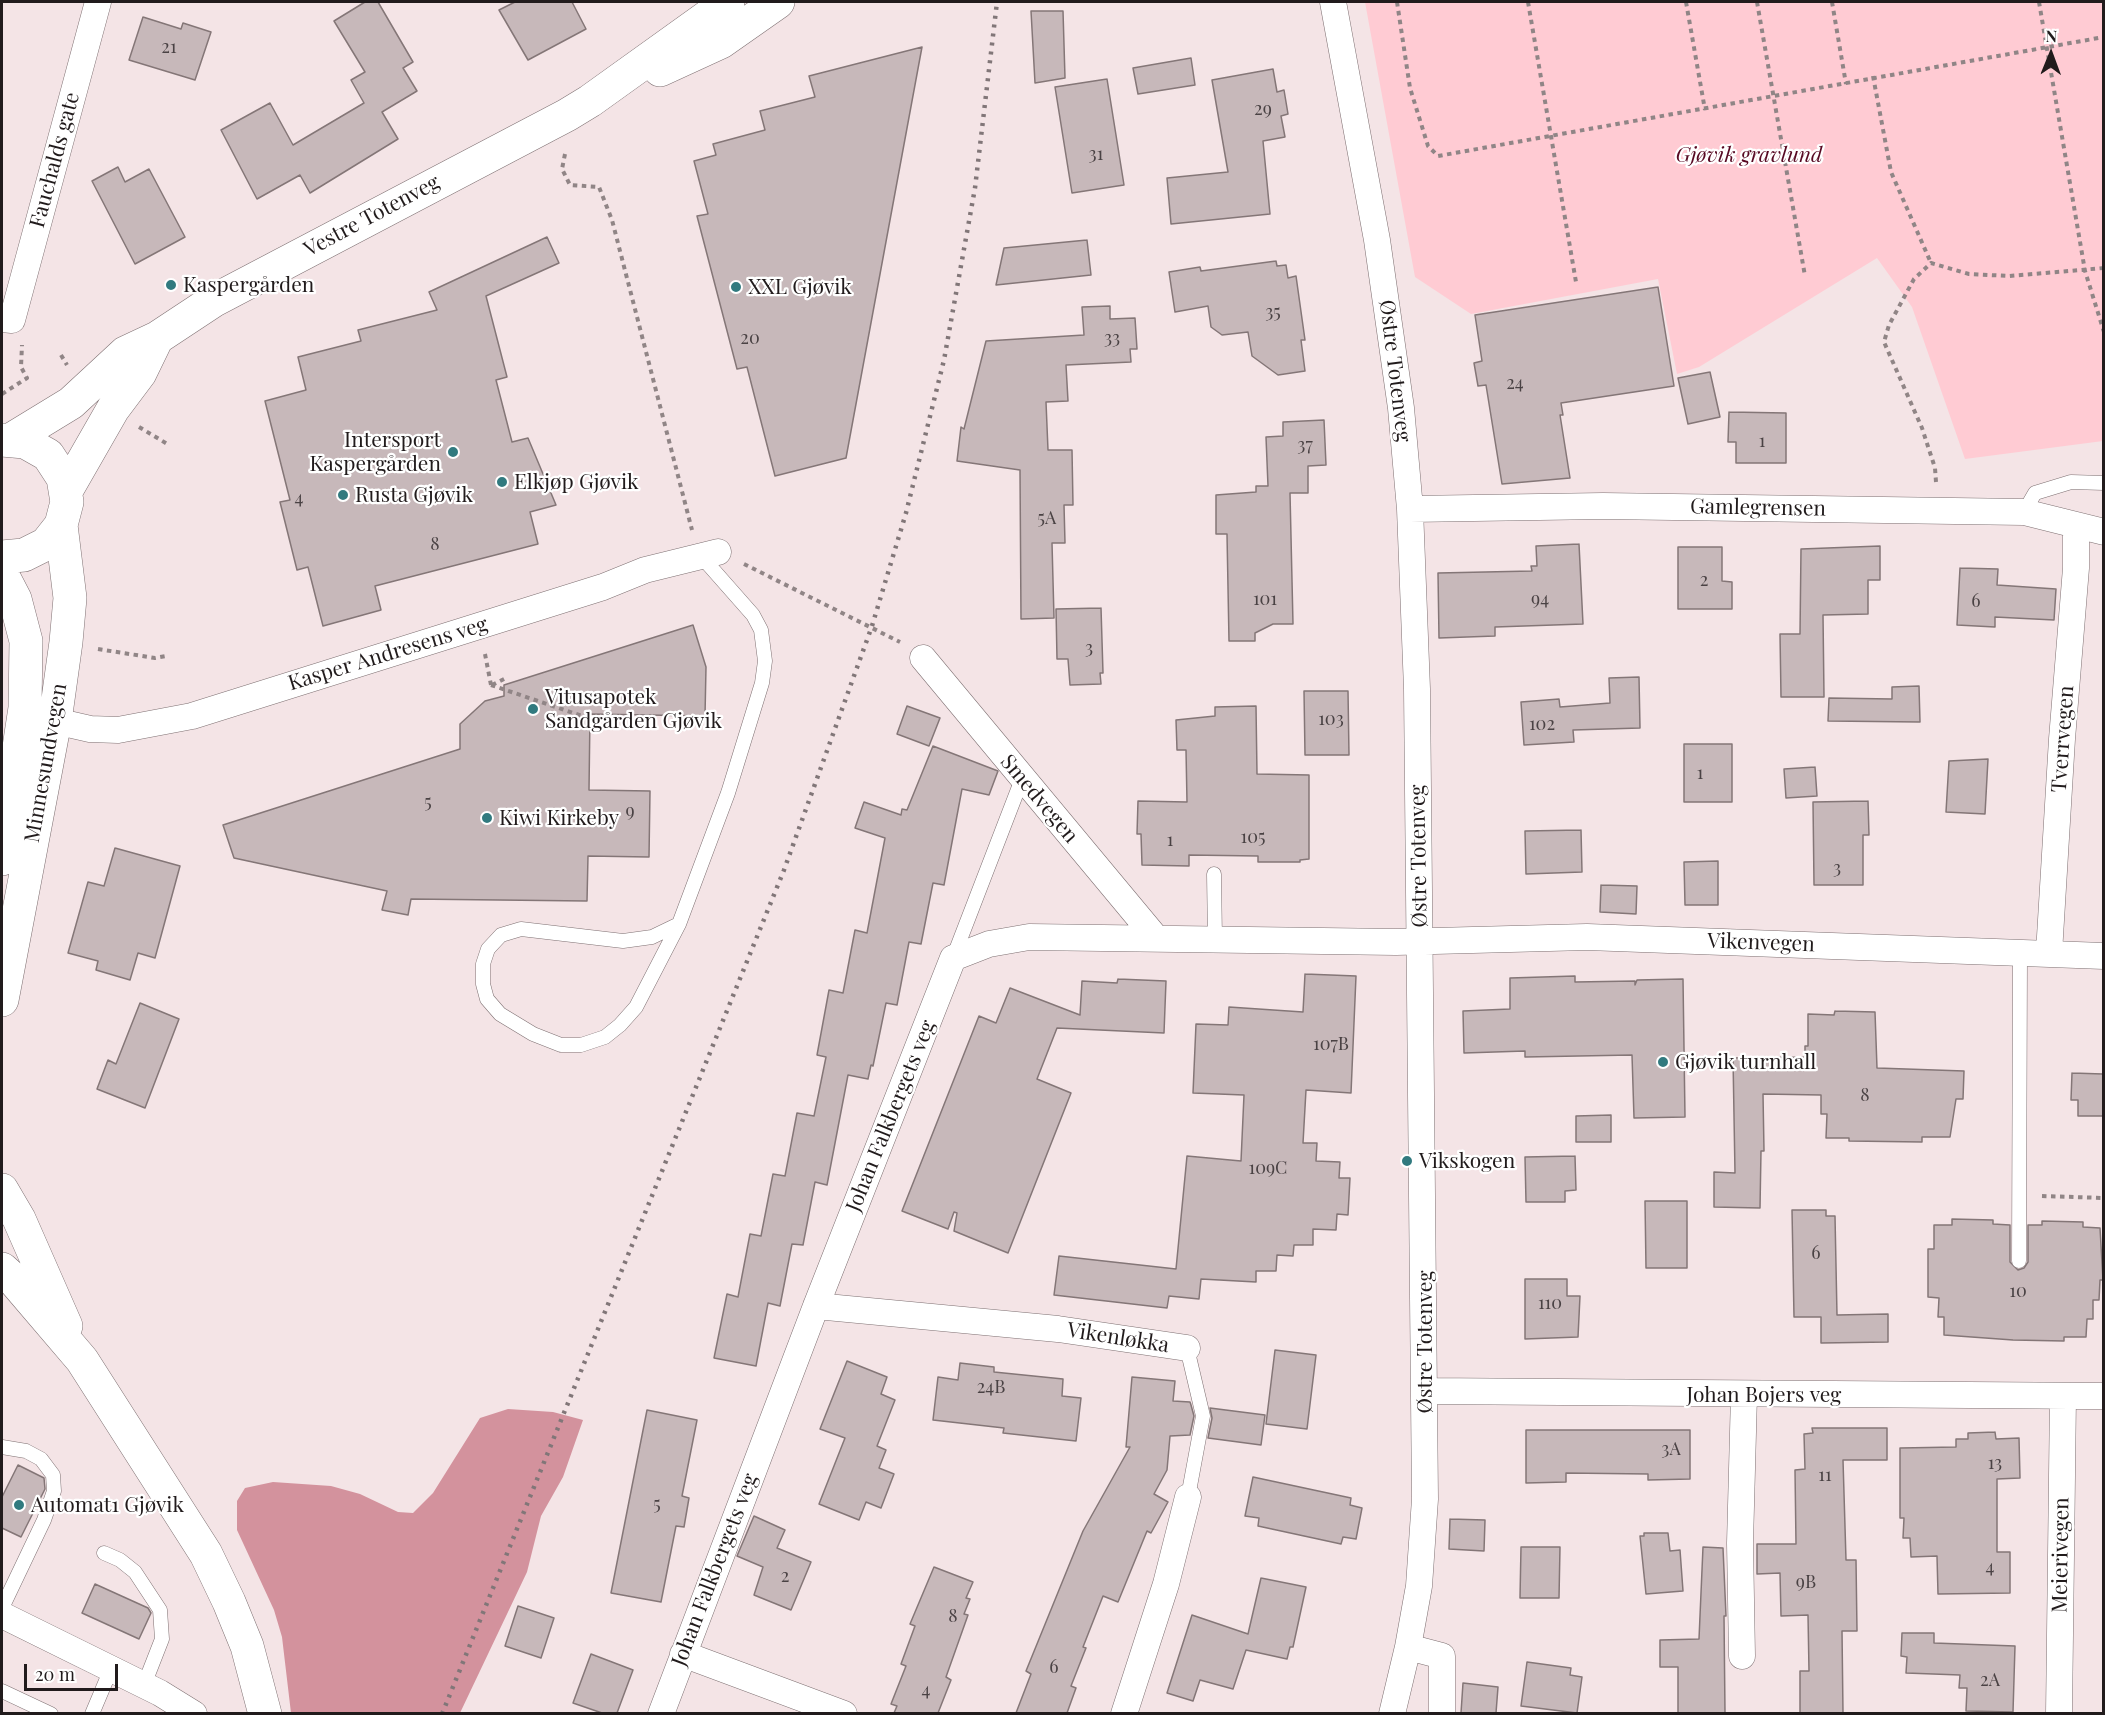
<!DOCTYPE html>
<meta charset="utf-8">
<style>
body{margin:0}
#map{position:relative;width:2105px;height:1715px;overflow:hidden;background:#f4e4e6;font-family:"Playfair Display",serif}
canvas{display:block}
.frame{position:absolute;inset:0;border:3px solid #211b1c;pointer-events:none}
.north{position:absolute;left:2021px;top:24px;width:60px;height:60px;-webkit-text-stroke:4px #fff;paint-order:stroke;rotate:1deg;font-size:16px;font-weight:700;line-height:24px;text-align:center;color:#211b1c}
.north::after{content:'';display:block;margin:auto;width:21px;height:27px;background:#211b1c;clip-path:polygon(50% 0,100% 100%,50% 72%,0 100%)}
.scale{position:absolute;left:24px;top:1664px;width:94px;height:27px;box-sizing:border-box;border:3px solid #211b1c;border-top:0;padding-left:8px;font-size:18px;line-height:21px;white-space:nowrap;color:#211b1c;-webkit-text-stroke:4px #fff;paint-order:stroke}
</style>
<div id="map">
<canvas width="2105" height="1715"></canvas>
<div class="frame"></div>
<div class="north">N</div>
<div class="scale">20 m</div>
</div>
<script>
const c = document.querySelector('canvas').getContext('2d');
c.lineJoin = 'round';
function fill(path, color) { c.fillStyle = color; c.fill(path, 'evenodd'); }
const shape = rows => new Path2D(rows.map(r => 'M' + r).join(''));
function stroke(path, color, width, dash) { c.strokeStyle = color; c.lineWidth = width; c.lineCap = dash ? 'butt' : 'round'; c.setLineDash(dash || []); c.stroke(path); }
function write(font, color, halo, rows, align = 'center') {
  c.font = font + ' "Playfair Display",serif'; c.lineWidth = 4.5; c.setLineDash([]); c.textBaseline = 'middle'; c.strokeStyle = halo; c.fillStyle = color; for (const [text, x, y, turn = 0] of rows) {
    c.save(); c.translate(x, y); c.rotate((+turn || 0) * Math.PI / 180); c.textAlign = isNaN(turn) ? turn : align; if (halo) c.strokeText(text, 0, 0); c.fillText(text, 0, 0); c.restore();
  }
}
fill(shape([
 [1365,2,2103,2,2103,441,1965,459,1912,307,1877,258,1699,367,1677,374,1658,279,1471,314,1415,277]
]), '#ffcbd3');
fill(shape([
 [508,1409,553,1412,583,1420,563,1477,541,1516,527,1572,460,1713,291,1713,282,1637,274,1610,237,1530,237,1501,245,1488,273,1482,331,1486,360,1494,398,1512,413,1513,433,1493,480,1418]
]), '#d3929d');
const building = shape([
 [365,2,378,2,413,62,403,68,417,91,382,112,398,139,310,193,300,175,257,199,221,130,270,103,293,145,364,103,351,80,365,72,334,21,365,2],
 [515,2,572,2,586,29,528,60,499,10,515,2],
 [1031,11,1063,11,1065,78,1035,83,1031,11],
 [143,17,181,29,183,23,211,32,195,80,129,60,143,17],
 [922,47,846,458,775,476,747,367,737,369,697,216,708,214,694,161,716,155,713,144,765,130,760,111,815,97,809,76,922,47],
 [1191,58,1195,85,1138,94,1133,68,1191,58],
 [1273,69,1277,92,1284,90,1288,114,1281,116,1285,137,1263,141,1270,214,1171,224,1167,178,1228,172,1212,80,1273,69],
 [1107,79,1124,185,1072,193,1055,87,1107,79],
 [118,167,125,182,149,169,185,237,135,264,92,181,118,167],
 [547,237,559,263,486,296,507,377,496,380,512,442,528,438,556,505,530,512,538,544,375,586,381,610,323,626,308,567,297,570,280,502,290,500,265,401,306,390,298,357,361,341,358,330,437,310,429,292,547,237],
 [1087,240,1091,275,996,285,1004,248,1087,240],
 [1276,261,1277,266,1286,265,1288,278,1296,276,1305,340,1301,340,1305,371,1278,375,1252,356,1248,332,1222,335,1211,327,1208,306,1175,312,1169,272,1200,267,1201,271,1276,261],
 [1658,287,1674,386,1561,403,1563,415,1560,415,1570,478,1502,484,1486,385,1478,386,1474,363,1482,361,1475,315,1658,287],
 [1110,306,1110,319,1135,318,1137,349,1130,349,1131,362,1066,365,1068,401,1046,402,1048,450,1072,450,1073,505,1064,505,1065,543,1052,543,1054,618,1021,619,1020,470,957,461,961,427,964,429,986,341,1084,335,1082,307,1110,306],
 [1710,372,1720,417,1688,424,1678,378,1710,372],
 [1729,412,1786,413,1786,463,1736,463,1736,442,1728,442,1729,412],
 [1324,420,1326,465,1308,466,1308,493,1290,493,1293,624,1273,624,1255,633,1255,641,1229,641,1227,534,1216,534,1216,495,1256,492,1256,486,1268,486,1266,437,1283,436,1283,422,1324,420],
 [1579,544,1583,624,1495,627,1495,636,1439,638,1438,573,1532,571,1531,566,1537,566,1536,546,1579,544],
 [1880,546,1880,580,1868,580,1868,614,1823,615,1824,697,1781,697,1780,634,1800,634,1801,549,1880,546],
 [1678,547,1722,547,1722,581,1732,582,1732,609,1678,609,1678,547],
 [1960,568,1998,569,1997,585,2056,589,2054,620,1995,617,1995,627,1957,625,1960,568],
 [1101,608,1103,673,1100,673,1101,684,1070,685,1068,659,1057,659,1056,609,1101,608],
 [693,625,706,667,705,716,590,714,589,790,650,791,649,857,588,856,587,901,411,899,408,915,382,910,387,891,234,858,223,825,460,749,460,724,485,701,504,696,504,685,693,625],
 [1639,677,1640,728,1573,730,1574,742,1524,745,1521,702,1559,699,1560,707,1610,703,1609,678,1639,677],
 [1919,686,1920,722,1828,721,1829,698,1892,699,1892,687,1919,686],
 [1304,691,1348,691,1349,755,1305,755,1304,691],
 [907,706,940,718,929,746,897,734,907,706],
 [1256,706,1257,774,1309,775,1309,859,1300,860,1300,862,1258,862,1258,856,1189,855,1189,866,1142,865,1141,834,1137,834,1138,801,1187,802,1186,750,1177,750,1176,720,1215,716,1215,707,1256,706],
 [1684,744,1732,744,1732,802,1684,802,1684,744],
 [933,746,998,771,989,795,962,789,944,885,933,883,921,944,909,942,897,1005,886,1003,873,1066,871,1065,868,1079,848,1075,827,1185,815,1182,803,1245,792,1244,780,1306,768,1303,756,1366,714,1358,727,1294,738,1297,750,1234,761,1236,773,1174,785,1176,797,1113,814,1116,826,1057,817,1055,829,990,843,993,855,930,867,933,885,838,855,828,864,802,901,815,902,809,907,810,933,746],
 [1988,759,1985,814,1946,812,1949,761,1988,759],
 [1815,767,1817,796,1786,798,1784,769,1815,767],
 [1868,801,1869,835,1863,835,1863,885,1814,885,1813,802,1868,801],
 [1581,830,1582,872,1526,874,1525,831,1581,830],
 [115,848,180,866,155,958,138,953,130,980,96,970,98,961,68,953,88,882,104,886,115,848],
 [1718,861,1718,905,1685,905,1684,862,1718,861],
 [1601,885,1637,886,1636,914,1600,912,1601,885],
 [1305,974,1356,976,1351,1093,1306,1090,1303,1143,1317,1143,1316,1161,1340,1162,1339,1178,1350,1178,1348,1215,1337,1214,1336,1230,1313,1229,1313,1245,1294,1245,1293,1256,1277,1255,1276,1271,1256,1271,1256,1282,1201,1279,1199,1299,1169,1296,1167,1308,1054,1295,1059,1256,1176,1269,1187,1156,1241,1161,1244,1095,1193,1093,1196,1024,1228,1025,1229,1007,1303,1012,1305,974],
 [1575,976,1575,982,1635,981,1635,985,1637,980,1683,979,1685,1117,1634,1118,1632,1055,1525,1057,1525,1051,1464,1053,1463,1011,1510,1009,1510,978,1575,976],
 [1118,979,1166,981,1164,1033,1057,1028,1037,1079,1071,1093,1008,1253,954,1231,957,1213,954,1212,948,1229,902,1211,979,1016,996,1023,1010,988,1080,1015,1082,981,1117,983,1118,979],
 [140,1003,179,1019,145,1108,97,1089,108,1060,116,1064,140,1003],
 [1835,1011,1875,1012,1877,1068,1964,1071,1963,1099,1956,1099,1950,1137,1922,1137,1922,1142,1849,1141,1849,1138,1826,1138,1827,1114,1821,1114,1821,1095,1763,1094,1764,1151,1761,1151,1760,1208,1714,1207,1714,1172,1735,1173,1733,1058,1805,1057,1805,1046,1808,1046,1808,1014,1834,1015,1835,1011],
 [2072,1073,2103,1074,2103,1116,2078,1116,2078,1100,2071,1100,2072,1073],
 [1611,1115,1611,1142,1576,1142,1576,1116,1611,1115],
 [1575,1156,1576,1190,1565,1191,1565,1202,1526,1202,1525,1157,1575,1156],
 [1645,1201,1687,1201,1687,1268,1646,1268,1645,1201],
 [1792,1210,1826,1210,1826,1216,1835,1216,1837,1315,1888,1314,1888,1342,1821,1343,1821,1317,1794,1317,1792,1210],
 [1952,1219,1993,1220,1993,1224,2010,1225,2010,1262,2018,1270,2024,1268,2028,1262,2028,1225,2042,1225,2042,1221,2083,1222,2083,1227,2100,1228,2103,1280,2100,1280,2099,1300,2093,1300,2093,1319,2087,1319,2086,1337,2064,1337,2064,1341,2013,1340,1944,1335,1944,1317,1938,1317,1939,1298,1928,1297,1928,1249,1934,1249,1934,1225,1952,1225,1952,1219],
 [1525,1279,1567,1279,1567,1296,1580,1296,1578,1337,1525,1339,1525,1279],
 [1275,1350,1316,1355,1307,1429,1266,1424,1275,1350],
 [847,1361,887,1377,881,1394,895,1400,877,1446,886,1450,879,1468,894,1474,881,1508,866,1502,859,1520,819,1504,845,1438,820,1429,847,1361],
 [960,1363,994,1367,994,1372,1063,1379,1062,1396,1081,1398,1076,1441,1003,1433,1004,1428,933,1420,938,1377,958,1380,960,1363],
 [1132,1377,1175,1381,1173,1401,1190,1402,1191,1405,1194,1416,1190,1435,1170,1436,1167,1470,1154,1494,1168,1502,1151,1533,1147,1531,1118,1602,1103,1596,1083,1647,1086,1648,1071,1686,1076,1688,1067,1713,1016,1713,1031,1674,1026,1671,1083,1531,1130,1447,1126,1447,1132,1377],
 [1210,1408,1265,1415,1261,1445,1208,1438,1212,1418,1210,1408],
 [647,1410,697,1420,682,1496,689,1498,684,1527,676,1526,661,1602,611,1593,647,1410],
 [1812,1428,1887,1428,1887,1460,1843,1460,1846,1560,1856,1560,1857,1631,1842,1631,1843,1713,1800,1713,1800,1671,1809,1671,1808,1615,1781,1616,1780,1573,1757,1574,1757,1544,1796,1544,1795,1470,1805,1469,1804,1434,1813,1433,1812,1428],
 [1526,1430,1690,1430,1690,1479,1648,1480,1648,1474,1566,1473,1566,1482,1526,1483,1526,1430],
 [1995,1432,1996,1439,2019,1438,2020,1478,1997,1479,1997,1552,2010,1552,2010,1593,1938,1594,1937,1556,1911,1557,1910,1538,1903,1538,1904,1518,1900,1518,1900,1448,1956,1447,1956,1439,1968,1439,1968,1433,1995,1432],
 [18,1465,44,1478,45,1489,21,1537,2,1528,2,1497,18,1465],
 [1253,1477,1351,1498,1350,1505,1362,1508,1356,1539,1343,1537,1341,1544,1258,1526,1259,1518,1245,1516,1253,1477],
 [754,1516,785,1530,777,1548,811,1562,791,1610,754,1595,763,1567,737,1556,754,1516],
 [1450,1519,1485,1520,1484,1551,1449,1549,1450,1519],
 [1644,1533,1668,1533,1670,1551,1680,1550,1683,1591,1646,1594,1640,1536,1644,1536,1644,1533],
 [1521,1547,1560,1547,1559,1598,1520,1598,1521,1547],
 [1703,1547,1723,1548,1726,1616,1724,1616,1725,1713,1678,1713,1678,1667,1660,1667,1660,1640,1699,1639,1703,1547],
 [934,1567,973,1582,966,1598,970,1599,964,1614,968,1615,946,1677,951,1680,938,1713,894,1713,897,1706,891,1704,906,1666,901,1664,915,1626,910,1624,934,1567],
 [1261,1578,1306,1587,1293,1647,1290,1647,1287,1659,1246,1650,1233,1689,1200,1680,1193,1701,1167,1693,1192,1615,1248,1634,1261,1578],
 [95,1584,148,1608,151,1613,139,1639,82,1613,95,1584],
 [518,1606,554,1618,541,1658,505,1646,518,1606],
 [1902,1633,1934,1633,1934,1643,2015,1646,2013,1712,1966,1711,1967,1688,1959,1688,1960,1675,1906,1673,1907,1657,1901,1656,1902,1633],
 [591,1654,633,1670,617,1713,602,1713,573,1703,591,1654],
 [1527,1662,1571,1668,1570,1675,1582,1677,1577,1713,1521,1706,1527,1662],
 [1463,1683,1498,1687,1496,1713,1461,1713,1463,1683]
]);
fill(building, '#c7b8ba');
stroke(building, '#847677', 1.5);
const service = shape([
 [2024,512,2035,493,2071,482,2104,483],
 [1214,874,1215,939],
 [679,924,652,937,623,941,521,929,501,935,488,949,483,964,483,984,487,999,500,1014,533,1034,561,1045,581,1045,605,1037,620,1025,636,1007,679,924,728,793,762,683,765,661,761,630,753,615,701,556],
 [953,958,1022,779],
 [2019,1261,2020,952],
 [1187,1348,1203,1416,1188,1497],
 [2,1447,26,1451,41,1459,53,1475,54,1491,44,1520,2,1608],
 [104,1553,120,1560,135,1572,160,1610,162,1639,144,1685],
 [2,1691,51,1714],
 [92,1714,111,1669]
]);
const minor = shape([
 [1333,2,1377,240,1401,408,1410,509,1417,689,1425,1499,1419,1586,1408,1647,1392,1714],
 [2,319,12,320,98,2],
 [1410,509,1603,506,2024,512,2104,532],
 [923,658,1156,938],
 [55,721,90,729,118,730,192,716,603,587,645,570,718,552],
 [2049,953,2062,739,2076,568,2076,525],
 [816,1306,1058,1329,1187,1348],
 [1425,1391,2104,1396],
 [2,1615,160,1693,194,1714],
 [1408,1647,1442,1656,1442,1714],
 [683,1654,844,1714],
 [1742,1656,1740,1543,1744,1395],
 [661,1714,816,1306,953,958,989,944,1029,937,1396,942,1587,937,2104,956],
 [1124,1714,1166,1584,1188,1497],
 [2059,1714,2063,1396]
]);
const primary = shape([
 [660,70,721,42,778,2],
 [12,439,71,403,125,353,157,338,213,301,567,115,590,101,728,2],
 [2,440,25,442,48,455,63,478,67,502,61,525,46,544,24,555,2,557],
 [66,491,113,409,140,373,157,338],
 [2,574,15,599,26,641,25,708,2,859],
 [2,1000,55,721,66,642,70,598,61,525],
 [2,1190,19,1219,66,1326],
 [2,1269,12,1278,82,1360,206,1554,229,1602,247,1646,265,1714]
]);
stroke(service, '#7e7072', 15);
stroke(minor, '#7e7072', 27);
stroke(primary, '#7e7072', 34);
stroke(shape([
 [1397,2,1410,88,1428,146,1438,156,2104,37],
 [1528,2,1576,282],
 [1686,2,1705,110],
 [1757,2,1805,276],
 [1832,2,1846,84],
 [2039,2,2085,271,2104,332],
 [1873,76,1891,172,1931,263],
 [565,154,562,169,570,185,599,187,612,220,692,530],
 [61,355,67,365],
 [2,394,27,378,21,367,22,345],
 [139,427,169,445],
 [1936,482,1935,468,1922,428,1884,342,1889,325,1914,279,1931,263,1969,274,2009,276,2104,268],
 [744,564,900,642],
 [98,649,155,658,166,656],
 [485,654,491,685],
 [491,685,588,718],
 [492,685,508,677],
 [2042,1196,2104,1198]
]), '#908586', 4, [4.5, 4.5]);
stroke(service, '#fff', 14);
stroke(minor, '#fff', 26);
stroke(primary, '#fff', 33);
stroke(shape([
 [442,1714,784,870,872,626,906,513,944,360,975,188,997,2]
]), '#817678', 4.5, [3, 6]);
for (const [x, y, r, color] of [
 [171,285,6,"#317a7f"],
 [736,287,6,"#317a7f"],
 [453,452,6,"#317a7f"],
 [502,482,6,"#317a7f"],
 [343,495,6,"#317a7f"],
 [533,709,6,"#317a7f"],
 [487,818,6,"#317a7f"],
 [1663,1062,6,"#317a7f"],
 [1407,1161,6,"#317a7f"],
 [19,1505,6,"#317a7f"]
]) { const dot = new Path2D(); dot.arc(x, y, r, 0, 2 * Math.PI); c.fillStyle = color; c.fill(dot); stroke(dot, '#fff', 2); }
write('18px', '#4a4244', null, [
 ["21",169,47],
 ["29",1263,109],
 ["31",1096,154],
 ["35",1273,312],
 ["20",750,338],
 ["33",1112,338],
 ["24",1515,383],
 ["1",1762,441],
 ["37",1305,445],
 ["4",299,498],
 ["5A",1047,518],
 ["8",435,544],
 ["2",1704,580],
 ["101",1265,599],
 ["94",1540,599],
 ["6",1976,601],
 ["3",1089,648],
 ["103",1331,719],
 ["102",1542,724],
 ["1",1700,773],
 ["5",428,802],
 ["9",630,811],
 ["105",1253,837],
 ["1",1170,840],
 ["3",1837,868],
 ["107B",1331,1044],
 ["8",1865,1095],
 ["109C",1268,1168],
 ["6",1816,1253],
 ["10",2018,1291],
 ["110",1550,1303],
 ["24B",991,1387],
 ["3A",1671,1449],
 ["13",1995,1463],
 ["11",1825,1475],
 ["5",657,1504],
 ["4",1990,1567],
 ["2",785,1576],
 ["9B",1806,1582],
 ["8",953,1616],
 ["6",1054,1667],
 ["2A",1990,1680],
 ["4",926,1690]
]);
write('italic 21px', '#570923', '#fff', [
 ["Gjøvik gravlund",1749,155]
]);
write('21px', '#211b1c', '#fff', [
 ["Fauchalds gate",55,160,-75],
 ["Vestre Totenveg",372,216,-28],
 ["Østre Totenveg",1395,371,83],
 ["Gamlegrensen",1758,508,1],
 ["Kasper Andresens veg",388,654,-17],
 ["Tverrvegen",2063,739,-86],
 ["Minnesundvegen",46,763,-80],
 ["Smedvegen",1039,799,50],
 ["Østre Totenveg",1419,856,-91],
 ["Vikenvegen",1761,943,2],
 ["Johan Falkbergets veg",891,1116,-68],
 ["Vikenløkka",1118,1338,9],
 ["Østre Totenveg",1425,1342,-90],
 ["Johan Bojers veg",1764,1395],
 ["Meierivegen",2061,1555,-89],
 ["Johan Falkbergets veg",715,1570,-69]
]);
write('21px', '#211b1c', '#fff', [
 ["Kaspergården",183,285],
 ["XXL Gjøvik",748,287],
 ["Intersport",441,440,"right"],
 ["Kaspergården",441,464,"right"],
 ["Elkjøp Gjøvik",514,482],
 ["Rusta Gjøvik",355,495],
 ["Vitusapotek",545,697],
 ["Sandgården Gjøvik",545,721],
 ["Kiwi Kirkeby",499,818],
 ["Gjøvik turnhall",1675,1062],
 ["Vikskogen",1419,1161],
 ["Automat1 Gjøvik",31,1505]
], 'left');
</script>
